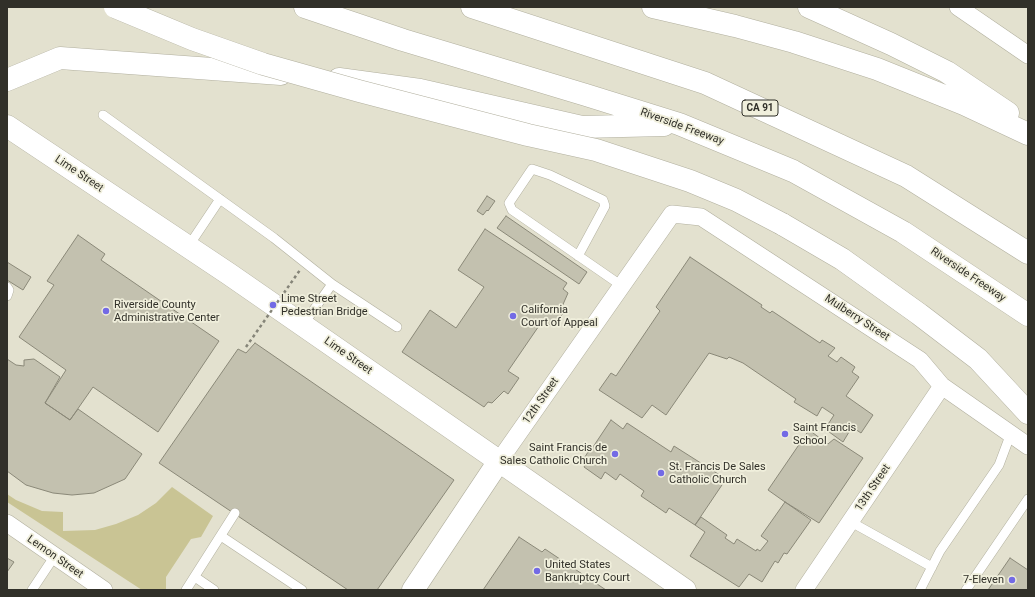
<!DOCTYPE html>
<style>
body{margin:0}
#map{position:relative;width:1035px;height:597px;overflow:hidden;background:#e3e1cf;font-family:Roboto,sans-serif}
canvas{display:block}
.frame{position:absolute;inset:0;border:8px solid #313029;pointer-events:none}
</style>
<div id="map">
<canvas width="1035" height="597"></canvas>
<div class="frame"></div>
</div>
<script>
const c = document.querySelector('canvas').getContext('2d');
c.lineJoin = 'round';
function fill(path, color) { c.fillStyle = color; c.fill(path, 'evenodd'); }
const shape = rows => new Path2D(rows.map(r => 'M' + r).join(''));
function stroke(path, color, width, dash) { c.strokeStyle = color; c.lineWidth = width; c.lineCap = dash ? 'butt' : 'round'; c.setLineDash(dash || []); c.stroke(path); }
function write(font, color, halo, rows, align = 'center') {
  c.font = font + ' Roboto,sans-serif'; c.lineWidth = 3.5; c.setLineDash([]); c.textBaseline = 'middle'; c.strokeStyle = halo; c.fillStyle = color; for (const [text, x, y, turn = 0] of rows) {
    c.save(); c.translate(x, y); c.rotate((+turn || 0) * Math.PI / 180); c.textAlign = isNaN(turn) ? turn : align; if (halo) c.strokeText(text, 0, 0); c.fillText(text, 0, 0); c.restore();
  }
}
fill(shape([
 [172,487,213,516,201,537,191,539,166,577,166,590,142,590,7,502,7,494,16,500,42,511,63,512,63,531,95,530,116,524,138,515,156,503]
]), '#c9c494');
const building = shape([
 [487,196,495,201,488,211,487,210,483,215,477,211,487,196],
 [506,216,587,272,579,284,497,228,506,216],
 [485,229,567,283,563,289,568,293,561,309,564,312,553,327,543,320,508,371,519,378,508,394,504,391,492,403,488,402,484,407,402,352,430,310,456,328,484,287,458,270,485,229],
 [78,235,105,254,101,260,219,341,158,432,93,387,70,420,45,403,66,370,19,337,54,285,47,281,78,235],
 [690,257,762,305,761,307,770,313,772,311,820,343,822,340,835,348,828,356,837,362,841,357,855,367,852,372,859,377,846,396,873,415,861,433,852,427,843,442,825,429,834,415,822,407,817,416,794,402,796,399,743,363,729,357,727,359,709,353,666,415,652,405,642,418,599,390,611,373,616,376,660,311,656,307,690,257],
 [7,262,31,277,23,290,7,280,7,262],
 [255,343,454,480,377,590,348,590,159,463,238,349,246,353,255,343],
 [7,359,16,365,24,366,24,360,34,359,60,377,45,403,70,420,78,409,142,454,125,479,94,493,72,495,53,493,26,485,7,471,7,359],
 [611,420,623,429,627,423,671,452,674,446,726,479,695,525,669,508,666,513,641,496,644,491,620,474,616,480,605,472,601,479,584,467,587,462,583,460,588,452,589,453,611,420],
 [809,430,828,444,834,439,863,458,819,523,785,502,768,490,809,430],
 [785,502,811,520,787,554,784,553,778,563,775,561,762,582,749,574,739,587,690,556,705,532,695,525,701,517,727,535,725,538,734,544,737,539,756,551,757,549,760,551,768,541,761,536,785,502],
 [519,537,542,552,545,549,606,590,483,590,519,537],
 [7,558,14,562,7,572,7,558],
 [1010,558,1028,570,1028,590,988,590,1010,558]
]);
fill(building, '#c3c1af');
stroke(building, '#8a8878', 1);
const service = shape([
 [103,115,274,238,332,284,303,325],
 [188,247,220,199],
 [578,256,605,206,603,200,550,175,532,169,509,203,512,210,622,286],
 [332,284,397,327],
 [7,287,9,290,7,296],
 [851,522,932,567],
 [221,536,302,590],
 [195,577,214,590],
 [32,590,54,557],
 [186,590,235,513],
 [920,590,940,551,999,465,1011,433],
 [966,590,1028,499]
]);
const minor = shape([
 [958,7,1028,55],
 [499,461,672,214,701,217,920,360,942,386,1028,446],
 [7,523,104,590],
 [804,590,942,386]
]);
const tertiary = shape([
 [413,590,499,461]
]);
const secondary = shape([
 [7,126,229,274,685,590]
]);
const motorway = shape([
 [305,7,403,40,586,95,679,124,793,171,903,232,1028,315],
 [472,7,705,83,906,176,1028,253],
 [653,7,735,26,794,42,877,69,964,104,1028,134],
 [809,7,891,44,947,72,1008,113],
 [339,79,420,90,582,127,664,125],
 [7,80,60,58,281,74],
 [782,224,842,259,919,314,978,359,1028,413]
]);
stroke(service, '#b1af9e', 10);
stroke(minor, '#b1af9e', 18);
stroke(tertiary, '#b1af9e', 23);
stroke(secondary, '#b1af9e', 23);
stroke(motorway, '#b1af9e', 23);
stroke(service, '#fff', 9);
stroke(minor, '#fff', 17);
stroke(tertiary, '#fff', 22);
stroke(secondary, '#fff', 22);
stroke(motorway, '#fff', 22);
const motorwayBridge = shape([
 [115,7,192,39,263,64,359,91,528,135,596,150,690,181,736,200,782,224]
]);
stroke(motorwayBridge, '#b1af9e', 23, []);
stroke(shape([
 [246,347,300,270]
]), '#858478', 2.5, [3, 3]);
stroke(motorwayBridge, '#fff', 22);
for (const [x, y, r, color] of [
 [273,305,4,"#736ae5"],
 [106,311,4,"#736ae5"],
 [513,316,4,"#736ae5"],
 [785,434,4,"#736ae5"],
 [615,454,4,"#736ae5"],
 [661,473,4,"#736ae5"],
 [537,571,4,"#736ae5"],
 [1012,580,4,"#736ae5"]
]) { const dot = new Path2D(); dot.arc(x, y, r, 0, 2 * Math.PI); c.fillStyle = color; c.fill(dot); stroke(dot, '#f0efdc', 1.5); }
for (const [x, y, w] of [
 [760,108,36]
]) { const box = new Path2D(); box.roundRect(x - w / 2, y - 8, w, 16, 3); c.fillStyle = '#f0efdc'; c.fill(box); stroke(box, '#313029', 1); }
write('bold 10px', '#313029', null, [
 ["CA 91",760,108]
]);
write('11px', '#313029', '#f0efdc', [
 ["Riverside Freeway",682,127,20],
 ["Lime Street",79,174,34],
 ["Riverside Freeway",968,275,34],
 ["Mulberry Street",857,318,33],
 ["Lime Street",348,356,35],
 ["12th Street",541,401,-55],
 ["13th Street",873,488,-56],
 ["Lemon Street",55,557,35]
]);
write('11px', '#313029', '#f0efdc', [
 ["Lime Street",281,299],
 ["Pedestrian Bridge",281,312],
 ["Riverside County",114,305],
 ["Administrative Center",114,318],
 ["California",521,310],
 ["Court of Appeal",521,323],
 ["Saint Francis",793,428],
 ["School",793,441],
 ["Saint Francis de",607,448,"right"],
 ["Sales Catholic Church",607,461,"right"],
 ["St. Francis De Sales",669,467],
 ["Catholic Church",669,480],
 ["United States",545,565],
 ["Bankruptcy Court",545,578],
 ["7-Eleven",1004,580,"right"]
], 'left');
</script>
